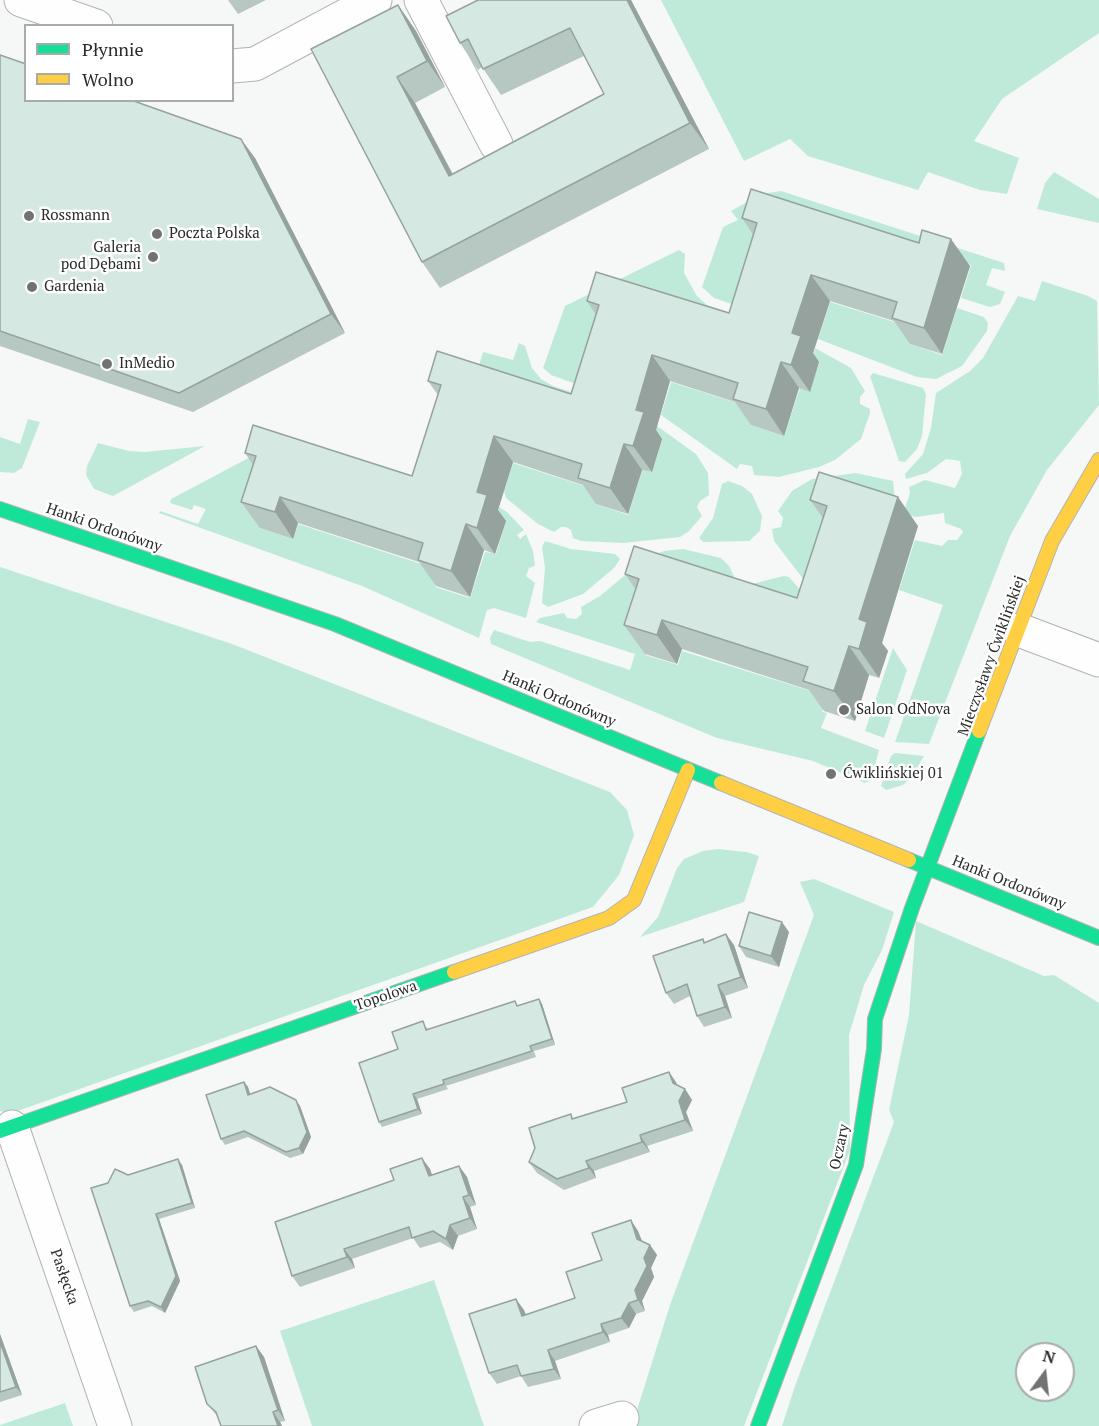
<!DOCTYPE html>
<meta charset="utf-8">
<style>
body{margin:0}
#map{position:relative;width:1099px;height:1426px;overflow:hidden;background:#f5f8f7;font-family:"PT Serif",serif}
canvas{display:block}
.legend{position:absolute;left:24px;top:24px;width:210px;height:78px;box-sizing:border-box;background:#fff;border:2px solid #a9aaaa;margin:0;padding:8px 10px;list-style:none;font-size:18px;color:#292b2a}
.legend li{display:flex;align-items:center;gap:12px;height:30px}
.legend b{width:30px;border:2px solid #a9aaaa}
.north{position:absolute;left:1015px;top:1342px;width:60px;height:60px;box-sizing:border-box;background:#fff;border:2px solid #a9aaaa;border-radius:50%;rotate:15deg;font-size:16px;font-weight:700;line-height:24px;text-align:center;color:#292b2a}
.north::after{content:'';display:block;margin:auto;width:21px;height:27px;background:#707372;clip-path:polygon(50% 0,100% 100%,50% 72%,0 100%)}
</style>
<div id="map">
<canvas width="1099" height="1426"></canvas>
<ul class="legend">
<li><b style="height:8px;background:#16e098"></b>Płynnie</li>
<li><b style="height:8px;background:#ffcf43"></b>Wolno</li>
</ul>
<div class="north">N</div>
</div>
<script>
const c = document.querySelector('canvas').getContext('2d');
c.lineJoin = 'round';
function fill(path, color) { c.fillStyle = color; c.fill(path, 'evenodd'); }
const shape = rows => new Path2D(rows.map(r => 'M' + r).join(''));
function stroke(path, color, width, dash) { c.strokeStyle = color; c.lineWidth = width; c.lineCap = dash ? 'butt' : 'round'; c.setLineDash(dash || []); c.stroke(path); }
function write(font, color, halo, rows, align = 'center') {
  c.font = font + ' "PT Serif",serif'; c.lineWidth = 5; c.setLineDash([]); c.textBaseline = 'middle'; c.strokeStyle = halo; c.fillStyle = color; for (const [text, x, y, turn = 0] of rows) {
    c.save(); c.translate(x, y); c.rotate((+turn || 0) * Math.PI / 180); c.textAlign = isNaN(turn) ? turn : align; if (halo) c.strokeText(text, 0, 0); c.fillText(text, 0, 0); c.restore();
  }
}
fill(shape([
 [661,0,1099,0,1099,33,1002,99,974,141,1019,158,1007,194,980,190,928,172,918,190,808,156,790,139,744,161],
 [1054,172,1099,199,1099,223,1037,209,1045,183],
 [781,191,1004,263,1005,271,992,268,986,285,1005,292,1000,304,990,307,961,298,971,265,940,255,755,312,714,298,702,287,723,227,738,220,731,211,761,194],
 [679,250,685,254,684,273,697,296,707,305,752,320,598,392,551,375,543,368,565,306],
 [1042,281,1088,296,1097,301,1099,405,1047,470,1010,536,929,744,895,742,943,605,899,590,915,540,942,546,948,540,957,540,963,532,961,529,945,523,944,513,916,517,903,514,910,493,909,487,925,480,955,488,962,474,960,461,946,459,927,473,906,479,905,474,923,454,931,428,936,393,970,371,983,358,1018,296,1035,301],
 [830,302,914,328,910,344,942,355,957,308,984,317,988,323,987,331,962,366,936,379,917,377,818,339],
 [519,343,525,346,532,368,541,379,553,386,595,400,474,382,483,352,513,360],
 [815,348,851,368,865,391,860,397,860,404,870,409,870,413,861,439,835,460,819,467,779,477,754,475,752,466,740,464,737,469,661,415,671,382,756,409,751,425,784,436,800,388,810,391,819,362,812,359],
 [873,373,923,388,926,394,922,436,917,449,905,462,899,461,870,376],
 [28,419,40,422,22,468,14,473,0,472,0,437,20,444],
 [657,426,696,454,708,473,709,495,700,501,697,507,702,516,689,531,680,537,623,543,581,541,573,538,571,530,566,527,561,527,554,532,538,524,506,498,504,491,513,463,600,491,596,504,628,515,642,470,652,472,662,438,654,435],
 [98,443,129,451,145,452,205,446,113,496,94,489,86,475,87,466],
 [273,445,273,483,260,528,293,539,298,524,440,570,435,587,470,598,485,552,496,554,506,521,496,518,499,507,507,512,524,530,517,535,520,539,526,534,533,551,535,566,529,568,526,576,535,583,526,618,494,608,487,610,479,638,362,586,159,513,160,511,198,524,206,509,194,505,192,510,170,503,171,499],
 [856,473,893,481,895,499,807,584,774,541,772,529,781,527,783,518,778,511,792,491,812,479],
 [728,481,742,486,752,494,762,516,760,531,749,541,703,542,699,538,713,518,722,484],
 [545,541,571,549,615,554,620,559,614,568,583,594,548,607,542,603,545,568,542,547],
 [683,549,721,558,729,566,734,576,727,598,659,609,645,655,678,665,682,651,827,696,822,712,827,713,821,728,879,750,871,780,865,783,813,761,717,738,491,644,490,638,494,630,530,642,540,641,630,670,635,654,536,622,540,618,564,613,567,618,576,619,582,614,581,607,600,596,643,560,664,551],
 [0,567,232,644,610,792,627,810,634,835,619,875,593,907,9,1114,0,1111],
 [784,576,789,577,813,604,748,585],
 [893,648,907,670,884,738,865,731],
 [895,753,924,756,911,778,903,785,886,790,881,786,891,756],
 [718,849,746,852,759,856,744,902,640,937,658,917,677,868,684,859,703,851],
 [814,879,894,912,882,950,864,985,849,1035,850,1150,744,1426,632,1426,670,1305,814,915,800,882],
 [916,921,1044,976,1054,975,1099,1003,1099,1426,782,1426,795,1386,894,1122,889,1110,909,1015],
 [1027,1354,1063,1354,1063,1390,1027,1390],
 [434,1280,484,1426,312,1426,280,1331],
 [65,1403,73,1426,0,1426,0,1425]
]), '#bfead9');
const street = shape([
 [21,0,96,26],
 [421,0,496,144],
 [232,66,255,64,375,0],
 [1019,630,1099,660],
 [12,1127,115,1426],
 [596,1426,622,1418]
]);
const fast = shape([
 [0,509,335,624,721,783],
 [909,860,1099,938],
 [0,1131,454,972],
 [758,1426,856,1165,874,1049,875,1019,912,908,979,731]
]);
const slow = shape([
 [979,731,1052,541,1099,460],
 [721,783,909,860],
 [454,972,609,918,634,900,688,770]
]);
stroke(street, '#b2b4b3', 35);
stroke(fast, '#b2b4b3', 16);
stroke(slow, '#b2b4b3', 16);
stroke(street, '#fefefe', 33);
stroke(fast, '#16e098', 14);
stroke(slow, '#ffcf43', 14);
fill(shape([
 [228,0,266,0,238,14],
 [478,0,631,0,709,149,440,288,422,262,311,49,398,5,416,31,445,87,415,103,453,174,604,94,584,56,501,95,482,67,478,70,460,43],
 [0,55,255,158,345,333,193,412,0,346],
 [742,218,970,266,942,354,910,344,894,321,830,301,813,353,819,362,810,392,799,388,784,436,751,425,735,402,670,381,656,430,662,439,652,472,642,470,628,514,596,504,583,485,513,462,498,510,506,521,495,554,484,550,470,597,436,586,419,562,298,523,293,539,260,528,241,502,253,465,245,453,412,476,438,395,428,381,571,394,596,315,587,301,729,313,754,236],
 [810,500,918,526,882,643,888,651,879,678,869,675,855,721,824,711,809,690,682,649,677,664,645,654,624,625,636,590,625,574,797,598,823,518],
 [789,932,779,967,746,957,739,946],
 [705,942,734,945,748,988,725,996,732,1018,704,1027,697,1016,690,996,674,1004,666,993],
 [539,999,542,1004,555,1045,534,1051,536,1057,446,1086,448,1089,417,1099,422,1114,382,1127,379,1122,398,1049,427,1027,428,1030,519,1006],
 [669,1072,677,1085,685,1089,692,1100,686,1112,693,1131,647,1146,650,1152,594,1171,596,1178,564,1190,537,1173,529,1162,574,1118,627,1102],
 [244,1082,248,1087,250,1094,300,1106,311,1137,303,1154,290,1158,248,1137,225,1145,221,1139],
 [182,1165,195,1208,159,1219,180,1281,165,1313,152,1306,134,1312,130,1306,108,1183],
 [459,1166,467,1177,476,1205,470,1207,477,1229,458,1236,453,1250,440,1242,420,1248,413,1238,352,1259,355,1268,300,1287,292,1276,430,1169,432,1175],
 [638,1231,642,1241,650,1245,657,1255,651,1268,654,1277,642,1301,645,1311,636,1314,629,1328,608,1335,610,1342,555,1361,561,1379,528,1387,521,1376,497,1384,489,1373,524,1310,526,1315,575,1298,602,1260],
 [0,1334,22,1395,0,1402],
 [256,1346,264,1357,285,1421,280,1422,282,1426,221,1426,218,1417,207,1404]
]), '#b7c8c2');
fill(shape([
 [627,0,631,0,709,149,690,123],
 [398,5,416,31,445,87,427,61],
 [397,77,415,103,467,202,449,176],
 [241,139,255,158,345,333,331,314],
 [951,239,970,266,942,354,924,328],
 [811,275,830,301,813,353,819,362,810,392,791,365,792,333],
 [652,355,670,381,656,430,662,439,652,472,633,446,636,410],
 [781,362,799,388,784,436,766,409],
 [494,436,513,462,498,510,506,521,495,554,477,528,477,492],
 [624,444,642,470,628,514,610,488],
 [280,497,298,523,293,539,275,512],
 [898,497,918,526,882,643,888,651,879,678,859,649,859,619],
 [466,524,484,550,470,597,451,571],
 [662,620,682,649,677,664,657,635],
 [849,646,869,675,855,721,834,691],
 [782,922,789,932,779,967,771,956],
 [726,934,734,945,748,988,741,977],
 [718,985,725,996,732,1018,725,1007],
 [539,999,542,1004,555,1045,552,1039],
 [669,1072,676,1082,680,1094,673,1083],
 [244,1082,248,1087,252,1100,248,1095],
 [685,1089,692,1100,686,1112,693,1131,685,1120,679,1101],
 [413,1094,417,1099,422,1114,418,1109],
 [296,1100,300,1106,311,1137,303,1154,299,1148],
 [640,1135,647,1146,650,1152,642,1142],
 [422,1158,430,1169,436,1187,429,1176],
 [178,1159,182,1165,195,1208,192,1203],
 [586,1161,594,1171,596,1178,589,1168],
 [459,1166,467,1177,476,1205,469,1195],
 [463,1197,470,1207,477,1229,470,1218],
 [156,1214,159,1219,180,1281,165,1313,161,1307],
 [631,1220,638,1231,645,1249,637,1239],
 [450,1225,458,1236,453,1250,446,1239],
 [650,1245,657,1255,651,1268,654,1277,642,1301,645,1311,638,1300,635,1290,644,1258],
 [344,1249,352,1259,355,1268,347,1257],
 [516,1299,524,1310,530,1327,522,1316],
 [629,1303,636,1314,629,1328,621,1318],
 [601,1324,608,1335,610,1342,603,1332],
 [0,1334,22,1395,16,1387,0,1342],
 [256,1346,264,1357,285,1421,278,1410],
 [548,1350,555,1361,561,1379,554,1369],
 [273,1412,280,1422,282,1426,278,1426]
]), '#95a29e');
const building = shape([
 [478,0,627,0,690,123,422,262,311,49,398,5,427,61,397,77,449,176,604,94,570,28,483,69,468,39,460,43,446,16,478,0],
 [0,55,26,64,26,100,131,100,241,139,331,314,179,393,0,331,0,55],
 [751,189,919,243,922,230,951,239,924,328,892,318,897,302,811,275,792,333,801,336,791,365,781,362,766,409,733,399,738,383,652,355,636,410,644,412,633,446,624,444,610,488,578,478,582,464,494,436,477,492,487,495,477,528,466,524,451,571,418,560,423,543,280,497,275,512,241,502,256,456,245,453,253,425,412,476,441,385,428,381,437,351,571,394,599,305,587,301,596,272,729,313,757,223,742,218,751,189],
 [819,472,898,497,859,619,867,622,859,649,849,646,834,691,803,681,808,667,662,620,657,635,624,625,639,579,625,574,634,546,797,598,827,506,810,500,819,472],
 [749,912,782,922,771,956,739,946,749,912],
 [726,934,741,977,718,985,725,1007,697,1016,687,984,666,993,653,956,703,939,704,943,726,934],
 [539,999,552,1039,530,1046,532,1051,443,1080,444,1084,413,1094,418,1109,379,1122,359,1063,398,1049,392,1032,423,1021,426,1030,515,1001,517,1006,539,999],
 [669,1072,673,1083,685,1089,679,1101,685,1120,640,1135,642,1142,586,1161,589,1168,557,1179,529,1162,535,1148,529,1128,571,1114,572,1119,627,1102,622,1088,669,1072],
 [244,1082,248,1095,270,1087,296,1100,307,1132,299,1148,286,1152,244,1131,221,1139,206,1095,244,1082],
 [422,1158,429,1176,459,1166,469,1195,463,1197,470,1218,450,1225,446,1239,433,1231,412,1238,409,1227,344,1249,347,1257,292,1276,275,1222,394,1180,390,1169,422,1158],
 [178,1159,192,1203,156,1214,176,1276,161,1307,148,1301,130,1306,91,1188,108,1183,115,1169,128,1175,178,1159],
 [631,1220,637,1239,650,1245,644,1258,647,1266,635,1290,638,1300,629,1303,621,1318,601,1324,603,1332,548,1350,554,1369,521,1376,517,1365,489,1373,469,1314,516,1299,522,1316,575,1298,566,1272,602,1260,592,1233,631,1220],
 [0,1342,16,1387,0,1392,0,1342],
 [256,1346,278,1410,273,1412,278,1426,221,1426,216,1412,207,1404,195,1367,256,1346]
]);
fill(building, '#d5e8e1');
stroke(building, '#95a29e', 1.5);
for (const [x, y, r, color] of [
 [29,216,6,"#707372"],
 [157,234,6,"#707372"],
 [153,257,6,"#707372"],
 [32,287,6,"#707372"],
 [107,364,6,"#707372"],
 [844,710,6,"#707372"],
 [831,774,6,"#707372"]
]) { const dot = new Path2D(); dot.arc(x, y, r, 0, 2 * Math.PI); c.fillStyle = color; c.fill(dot); stroke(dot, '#fff', 2); }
write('15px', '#292b2a', '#fff', [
 ["Rossmann",41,216],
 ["Poczta Polska",169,234],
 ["Galeria",141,248,"right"],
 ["pod Dębami",141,265,"right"],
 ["Gardenia",44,287],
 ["InMedio",119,364],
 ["Salon OdNova",856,710],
 ["Ćwiklińskiej 01",843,774]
], 'left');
write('15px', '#292b2a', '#fff', [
 ["Hanki Ordonówny",104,528,19],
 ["Mieczysławy Ćwiklińskiej",992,656,-70],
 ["Hanki Ordonówny",559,699,23],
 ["Hanki Ordonówny",1009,883,22],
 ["Topolowa",386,996,-19],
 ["Oczary",840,1147,-78],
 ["Pasłęcka",64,1277,71]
]);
</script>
